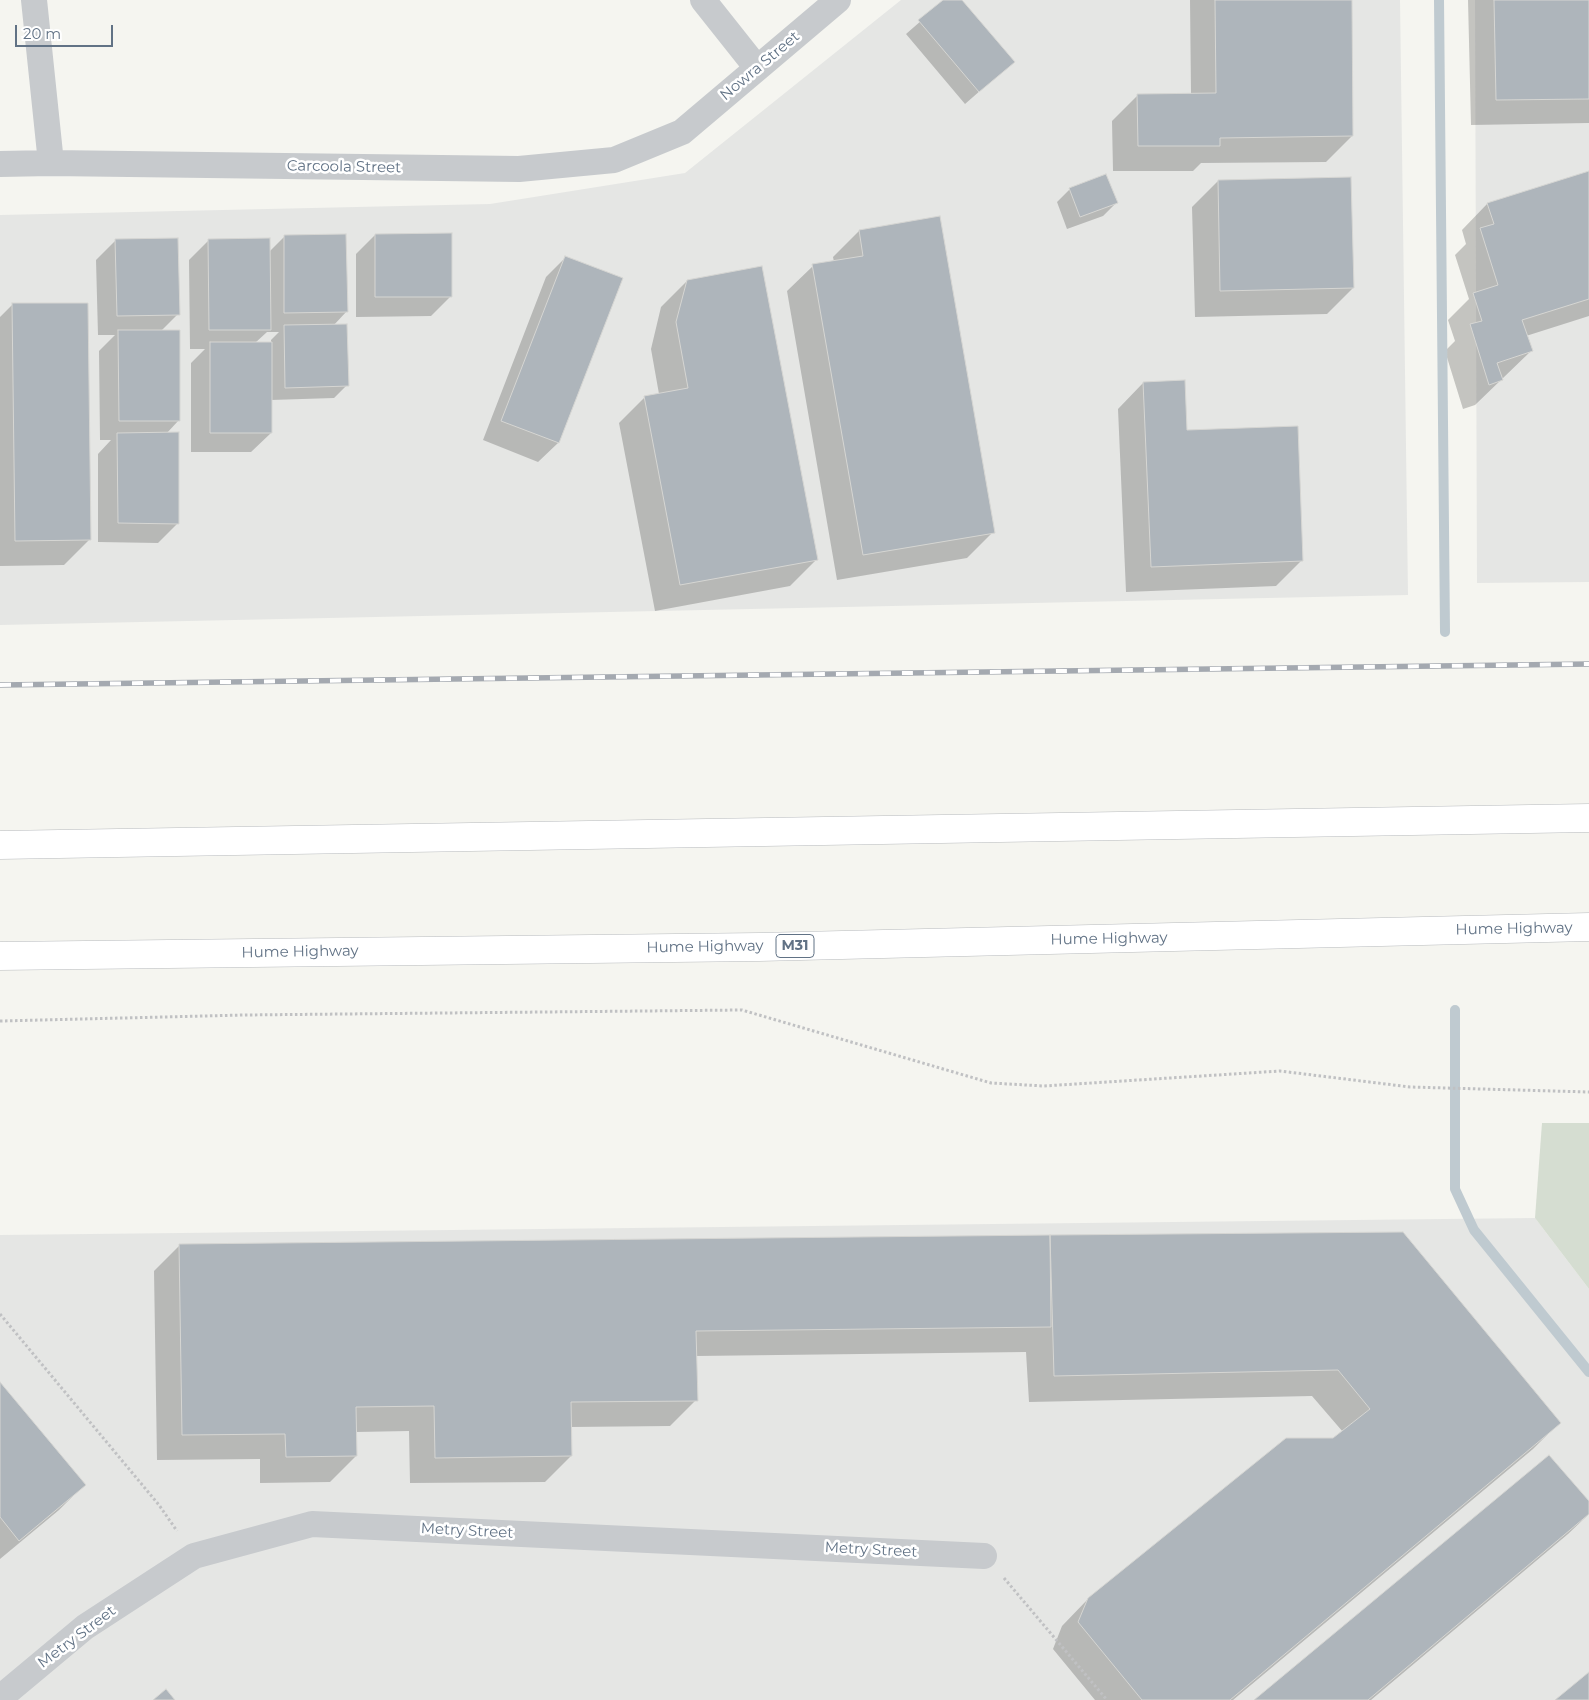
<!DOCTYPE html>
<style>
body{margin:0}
#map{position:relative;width:1589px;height:1700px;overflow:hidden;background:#f5f5f0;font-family:Montserrat,sans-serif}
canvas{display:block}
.scale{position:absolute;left:15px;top:25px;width:98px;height:22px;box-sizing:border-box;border:2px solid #617285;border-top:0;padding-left:6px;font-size:15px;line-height:18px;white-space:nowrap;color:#617285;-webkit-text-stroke:4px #fff;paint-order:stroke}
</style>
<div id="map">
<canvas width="1589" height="1700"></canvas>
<div class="scale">20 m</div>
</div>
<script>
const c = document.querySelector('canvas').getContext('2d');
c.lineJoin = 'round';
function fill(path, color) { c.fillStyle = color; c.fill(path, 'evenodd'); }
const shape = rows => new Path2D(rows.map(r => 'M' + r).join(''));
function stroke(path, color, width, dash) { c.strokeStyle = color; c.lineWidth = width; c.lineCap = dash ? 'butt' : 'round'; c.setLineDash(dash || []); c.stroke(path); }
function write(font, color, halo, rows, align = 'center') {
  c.font = font + ' Montserrat,sans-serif'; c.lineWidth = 5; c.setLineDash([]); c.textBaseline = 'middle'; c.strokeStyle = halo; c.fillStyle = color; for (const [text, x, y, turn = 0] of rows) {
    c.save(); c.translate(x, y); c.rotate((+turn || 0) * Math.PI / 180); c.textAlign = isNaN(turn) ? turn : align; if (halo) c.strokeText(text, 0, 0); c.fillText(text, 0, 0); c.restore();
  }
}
fill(shape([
 [901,0,1400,0,1408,595,0,625,0,215,490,204,685,173],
 [1475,0,1589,0,1589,582,1477,583],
 [1535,1218,1589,1289,1589,1700,0,1700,0,1235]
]), '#e5e6e4');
fill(shape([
 [1542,1123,1589,1123,1589,1289,1535,1218]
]), '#d5ddd1');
fill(shape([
 [945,0,961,0,1013,62,965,104,906,34],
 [1190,0,1351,0,1352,136,1326,162,1201,163,1193,171,1113,171,1112,121,1138,95,1191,94],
 [1468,0,1589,0,1589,123,1471,125],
 [1589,172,1589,316,1526,336,1531,351,1475,405,1463,409,1445,351,1455,341,1448,320,1469,299,1455,255,1466,244,1462,230,1487,204],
 [1218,181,1353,288,1327,314,1195,317,1192,207],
 [1070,189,1116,203,1103,216,1067,229,1057,202],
 [859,231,993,532,967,558,837,580,787,291,813,266,834,262,833,257],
 [375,235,451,296,431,316,356,317,356,254],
 [285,236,347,311,333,326,347,385,334,398,271,400,271,433,251,452,191,452,191,363,205,349,190,349,189,260,209,240,269,252],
 [267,332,279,332,271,340,271,343,255,343],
 [115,241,178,314,161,331,179,420,166,434,178,523,158,543,98,542,98,454,111,440,100,440,99,351,115,335,98,335,96,260],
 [566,257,622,279,558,443,538,462,483,440,546,277],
 [687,281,816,560,790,586,655,611,619,423,645,397,659,394,651,349,661,307],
 [13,304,89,540,64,565,0,566,0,317],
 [1143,383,1302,560,1276,586,1126,592,1118,409],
 [1050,1236,1559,1423,1533,1449,1233,1700,1095,1700,1053,1649,1062,1626,1088,1599,1343,1432,1312,1396,1029,1402,1026,1352,696,1356,696,1400,670,1426,571,1427,571,1456,545,1482,410,1483,409,1431,356,1432,356,1456,330,1482,260,1483,260,1459,157,1460,154,1271,180,1245],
 [0,1384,84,1485,59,1510,0,1559],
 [1589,1503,1589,1514,1568,1534,1371,1700,1256,1700]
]), '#0003');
stroke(shape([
 [1439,0,1445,632],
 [1455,1010,1455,1189,1474,1230,1589,1372]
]), '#bfcad0', 10);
const building = shape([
 [943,0,962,0,1015,62,979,92,918,20,943,0],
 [1215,0,1352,0,1353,136,1220,138,1220,146,1138,146,1137,94,1216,93,1215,0],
 [1494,0,1589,0,1589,99,1496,100,1494,0],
 [1589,171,1589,299,1522,320,1533,351,1497,363,1503,380,1489,385,1470,324,1482,321,1473,293,1498,285,1480,228,1494,224,1487,203,1589,171],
 [1106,174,1118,203,1080,217,1069,188,1106,174],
 [1351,177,1354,288,1220,291,1218,180,1351,177],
 [940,216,995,533,863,555,812,264,863,256,859,230,940,216],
 [452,233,452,297,375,297,375,234,452,233],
 [346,234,348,312,284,313,284,235,346,234],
 [178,238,180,315,117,316,115,239,178,238],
 [270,238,271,330,209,330,208,239,270,238],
 [565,256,623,278,559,443,501,421,565,256],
 [762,266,818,560,680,585,644,396,688,388,676,322,687,280,762,266],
 [12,303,88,303,91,540,15,541,12,303],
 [347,324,349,386,285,388,284,325,347,324],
 [118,330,180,330,180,421,119,421,118,330],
 [210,342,272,342,272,433,210,433,210,342],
 [1185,380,1187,430,1298,426,1303,561,1151,567,1143,382,1185,380],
 [179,432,179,524,118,523,117,433,179,432],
 [1403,1232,1561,1423,1230,1700,1142,1700,1078,1622,1088,1598,1286,1438,1333,1438,1370,1409,1338,1370,1054,1376,1050,1235,1403,1232],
 [1050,1235,1051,1327,696,1331,698,1401,571,1402,572,1456,435,1458,434,1406,356,1407,357,1456,286,1457,285,1434,182,1435,179,1244,1050,1235],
 [0,1382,86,1485,19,1541,0,1517,0,1382],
 [1549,1455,1589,1501,1589,1514,1368,1700,1254,1700,1549,1455],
 [1589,1672,1589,1700,1555,1700,1589,1672],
 [166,1689,175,1700,153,1700,166,1689]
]);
fill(building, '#aeb5bb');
stroke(building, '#d6d6d3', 1);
const highway = shape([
 [0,845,1589,818],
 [0,956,759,947,1589,927]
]);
stroke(highway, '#b8bbbe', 29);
stroke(shape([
 [0,1021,245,1015,742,1010,991,1083,1044,1086,1280,1071,1410,1087,1589,1092],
 [0,1314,159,1505,177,1531],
 [1004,1578,1107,1700]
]), '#c0c1c3', 3, [2.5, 2.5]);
stroke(shape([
 [34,0,51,163],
 [703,0,757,68],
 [0,164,51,163,519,169,614,160,682,132,838,0],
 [0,1698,85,1627,194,1556,312,1524,984,1556]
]), '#c7cacd', 26);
stroke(highway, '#fff', 28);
const rail = shape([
 [0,685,1589,664]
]);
stroke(rail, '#a4a9b0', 5.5);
stroke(rail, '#fff', 4, [11]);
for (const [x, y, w] of [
 [795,946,38]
]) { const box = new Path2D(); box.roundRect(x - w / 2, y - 11.5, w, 23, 4); c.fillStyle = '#fff'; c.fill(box); stroke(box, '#617285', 1); }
write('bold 14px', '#617285', null, [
 ["M31",795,946]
]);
write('15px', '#617285', '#fff', [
 ["Nowra Street",760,66,-40],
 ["Carcoola Street",344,167,1],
 ["Hume Highway",1514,929,-1],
 ["Hume Highway",1109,939,-1],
 ["Hume Highway",705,947,-1],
 ["Hume Highway",300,952,-1],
 ["Metry Street",467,1531,3],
 ["Metry Street",871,1550,3],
 ["Metry Street",77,1637,-37]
]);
</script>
